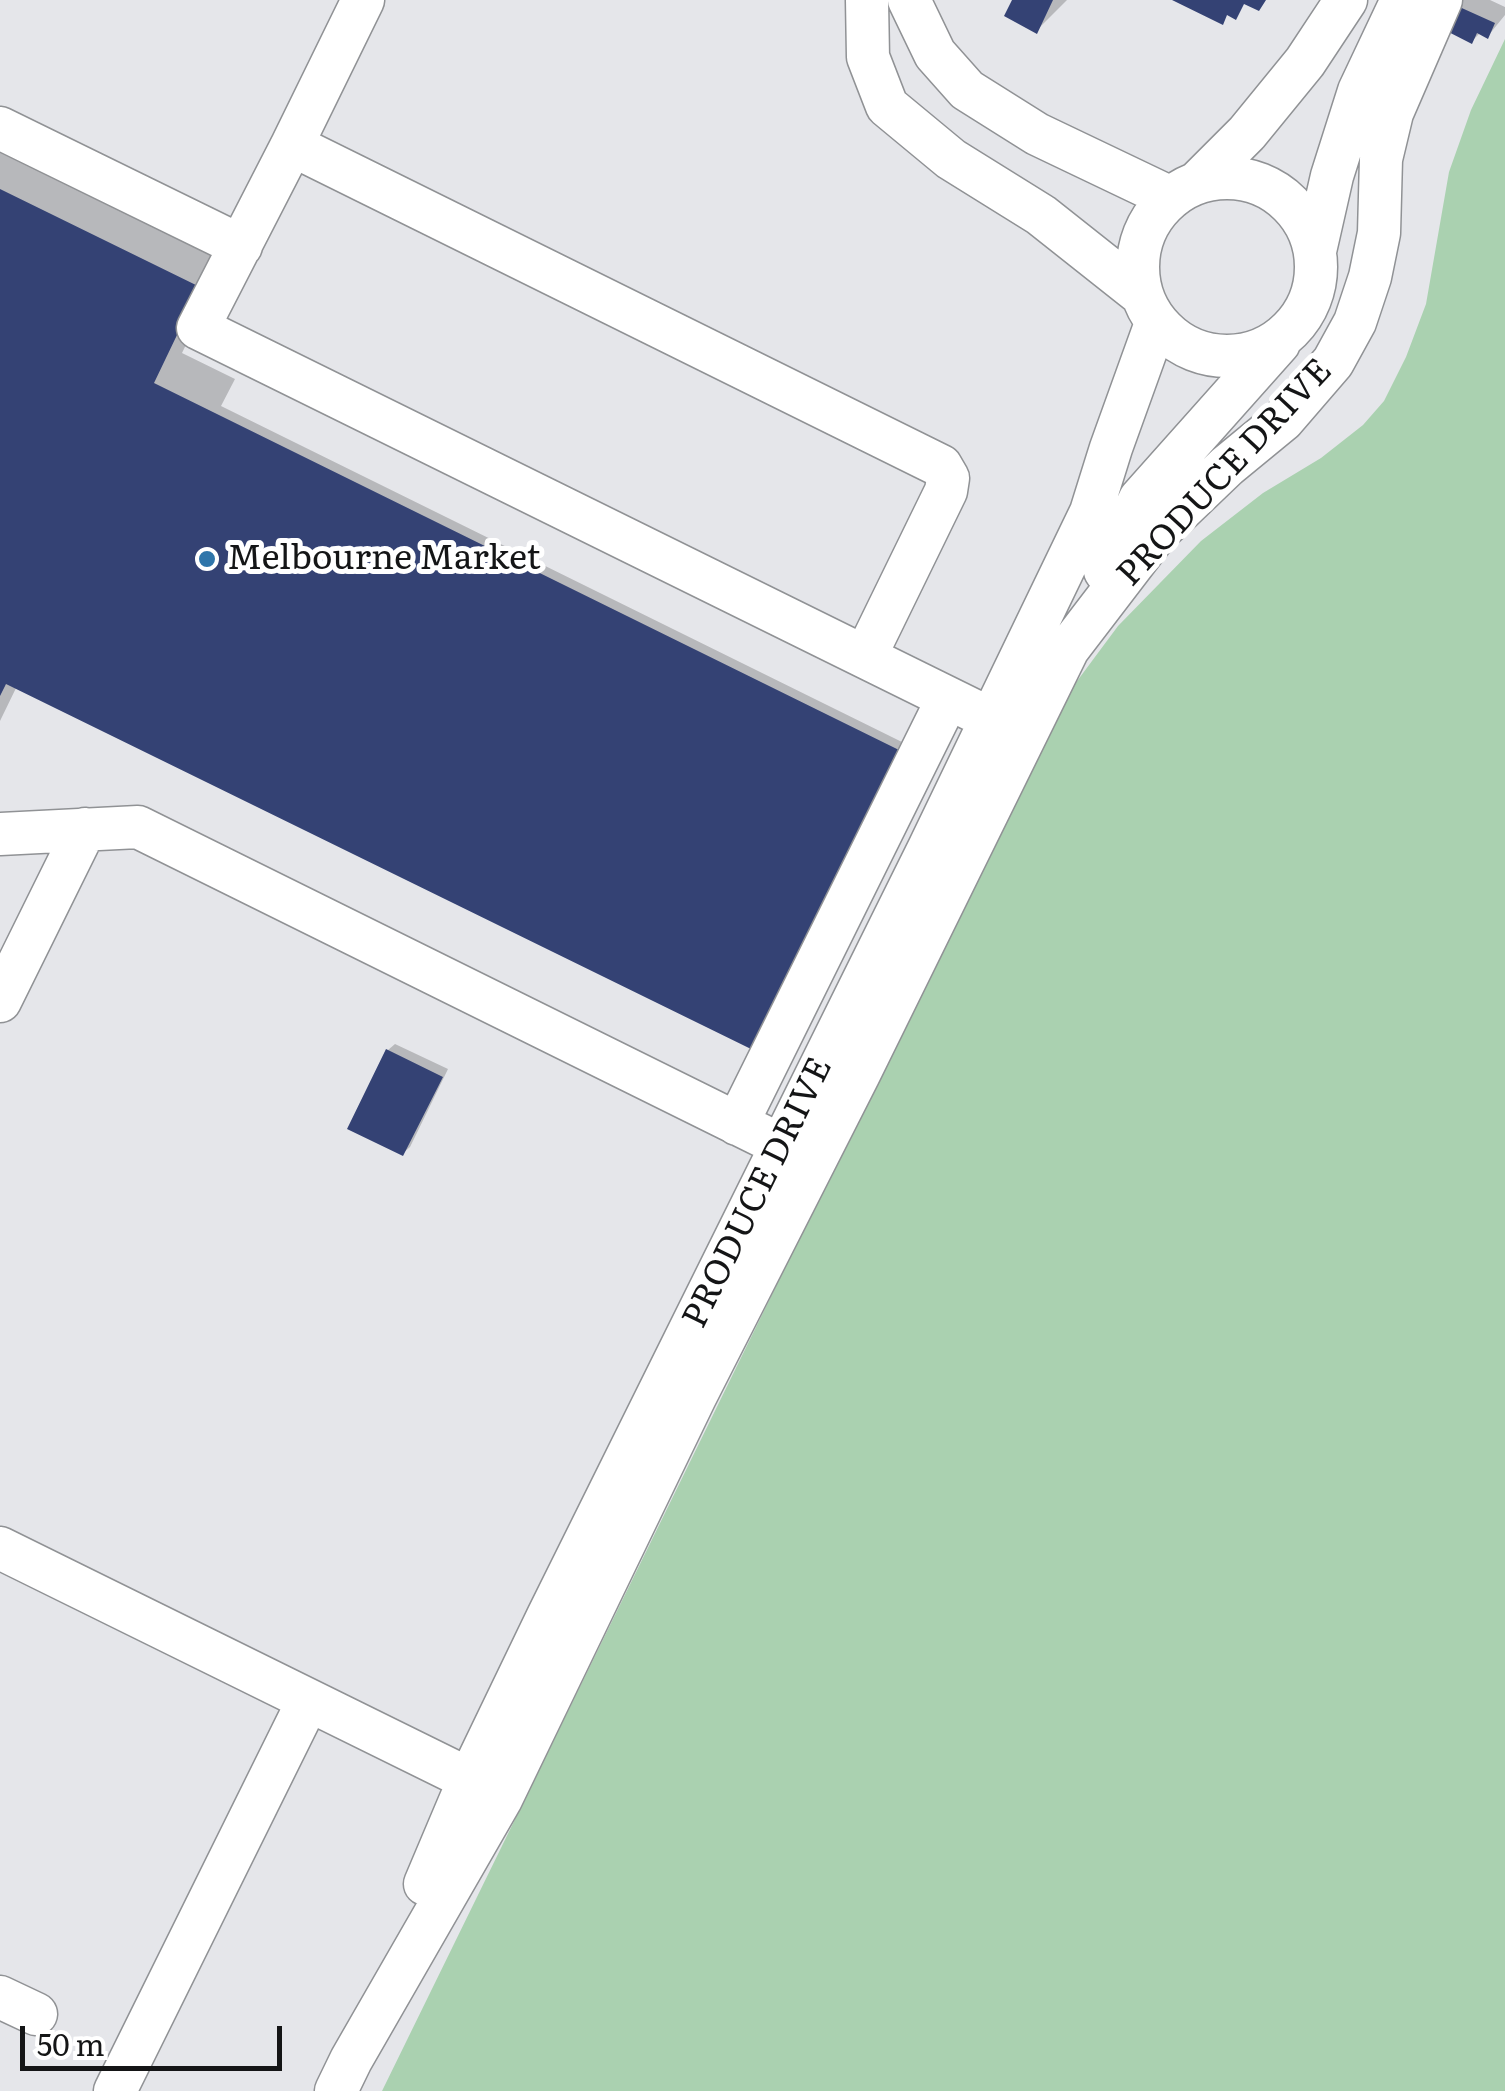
<!DOCTYPE html>
<style>
body{margin:0}
#map{position:relative;width:1505px;height:2091px;overflow:hidden;background:#e5e6ea;font-family:Literata,serif}
canvas{display:block}
.scale{position:absolute;left:20px;top:2026px;width:262px;height:45px;box-sizing:border-box;border:5px solid #141516;border-top:0;padding-left:12px;font-size:30px;line-height:35px;white-space:nowrap;color:#141516;-webkit-text-stroke:8px #fff;paint-order:stroke}
</style>
<div id="map">
<canvas width="1505" height="2091"></canvas>
<div class="scale">50 m</div>
</div>
<script>
const c = document.querySelector('canvas').getContext('2d');
c.lineJoin = 'round';
function fill(path, color) { c.fillStyle = color; c.fill(path, 'evenodd'); }
const shape = rows => new Path2D(rows.map(r => 'M' + r).join(''));
function stroke(path, color, width, dash) { c.strokeStyle = color; c.lineWidth = width; c.lineCap = dash ? 'butt' : 'round'; c.setLineDash(dash || []); c.stroke(path); }
function write(font, color, halo, rows, align = 'center') {
  c.font = font + ' Literata,serif'; c.lineWidth = 10; c.setLineDash([]); c.textBaseline = 'middle'; c.strokeStyle = halo; c.fillStyle = color; for (const [text, x, y, turn = 0] of rows) {
    c.save(); c.translate(x, y); c.rotate((+turn || 0) * Math.PI / 180); c.textAlign = isNaN(turn) ? turn : align; if (halo) c.strokeText(text, 0, 0); c.fillText(text, 0, 0); c.restore();
  }
}
fill(shape([
 [1505,39,1505,2091,382,2091,1063,700,1118,626,1201,541,1263,493,1321,458,1363,425,1384,401,1406,357,1426,304,1449,172,1471,110]
]), '#aad1b0');
fill(shape([
 [1014,0,1067,0,1037,30],
 [1391,0,1490,0,1505,7,1505,15,1488,36,1481,32,1472,41],
 [0,145,228,257,182,353,235,379,221,406,904,743,899,753,17,686,0,721],
 [395,1044,448,1069,410,1147,403,1153,388,1050]
]), '#0003');
fill(shape([
 [1012,0,1053,0,1037,34,1004,16],
 [1172,0,1266,0,1259,11,1244,4,1236,20,1227,15,1223,25],
 [1386,0,1444,0,1495,23,1488,39,1477,33,1472,44],
 [0,189,200,287,154,383,899,750,751,1049,6,684,0,696],
 [386,1049,443,1077,403,1156,347,1129]
]), '#344274');
const minor = shape([
 [363,0,292,145,198,328,1015,731],
 [867,0,868,57,887,106,951,159,1041,215,1142,295],
 [909,0,935,54,967,90,1037,134,1171,198],
 [0,128,241,246],
 [292,145,941,466,948,478,946,491,865,657],
 '1138 267a89 89 0 1 1 178 0a89 89 0 1 1-178 0Z',
 [1197,183,1247,133,1305,62,1346,0],
 [1315,251,1332,176,1359,91,1402,0],
 [1105,571,1140,499,1279,343],
 [0,834,138,827,807,1158],
 [0,1001,85,829],
 [737,1124,948,698],
 [0,1548,493,1791],
 [425,1884,469,1780,548,1616,929,848,1091,512,1111,448,1156,323],
 [0,1997,36,2014],
 [115,2091,308,1701],
 [336,2091,351,2060,501,1799,695,1397,859,1074,1068,649,1156,534,1227,466,1283,420,1333,362,1355,322,1370,277,1379,233,1381,159,1392,113,1441,0]
]);
stroke(minor, '#909295', 45);
stroke(minor, '#fff', 42);
for (const [x, y, r, color] of [
 [207,559,10,"#2f75aa"]
]) { const dot = new Path2D(); dot.arc(x, y, r, 0, 2 * Math.PI); c.fillStyle = color; c.fill(dot); stroke(dot, '#fff', 4); }
write('35px', '#141516', '#fff', [
 ["PRODUCE DRIVE",1225,473,-47],
 ["PRODUCE DRIVE",758,1193,-64]
]);
write('35px', '#141516', '#fff', [
 ["Melbourne Market",227,559]
], 'left');
</script>
